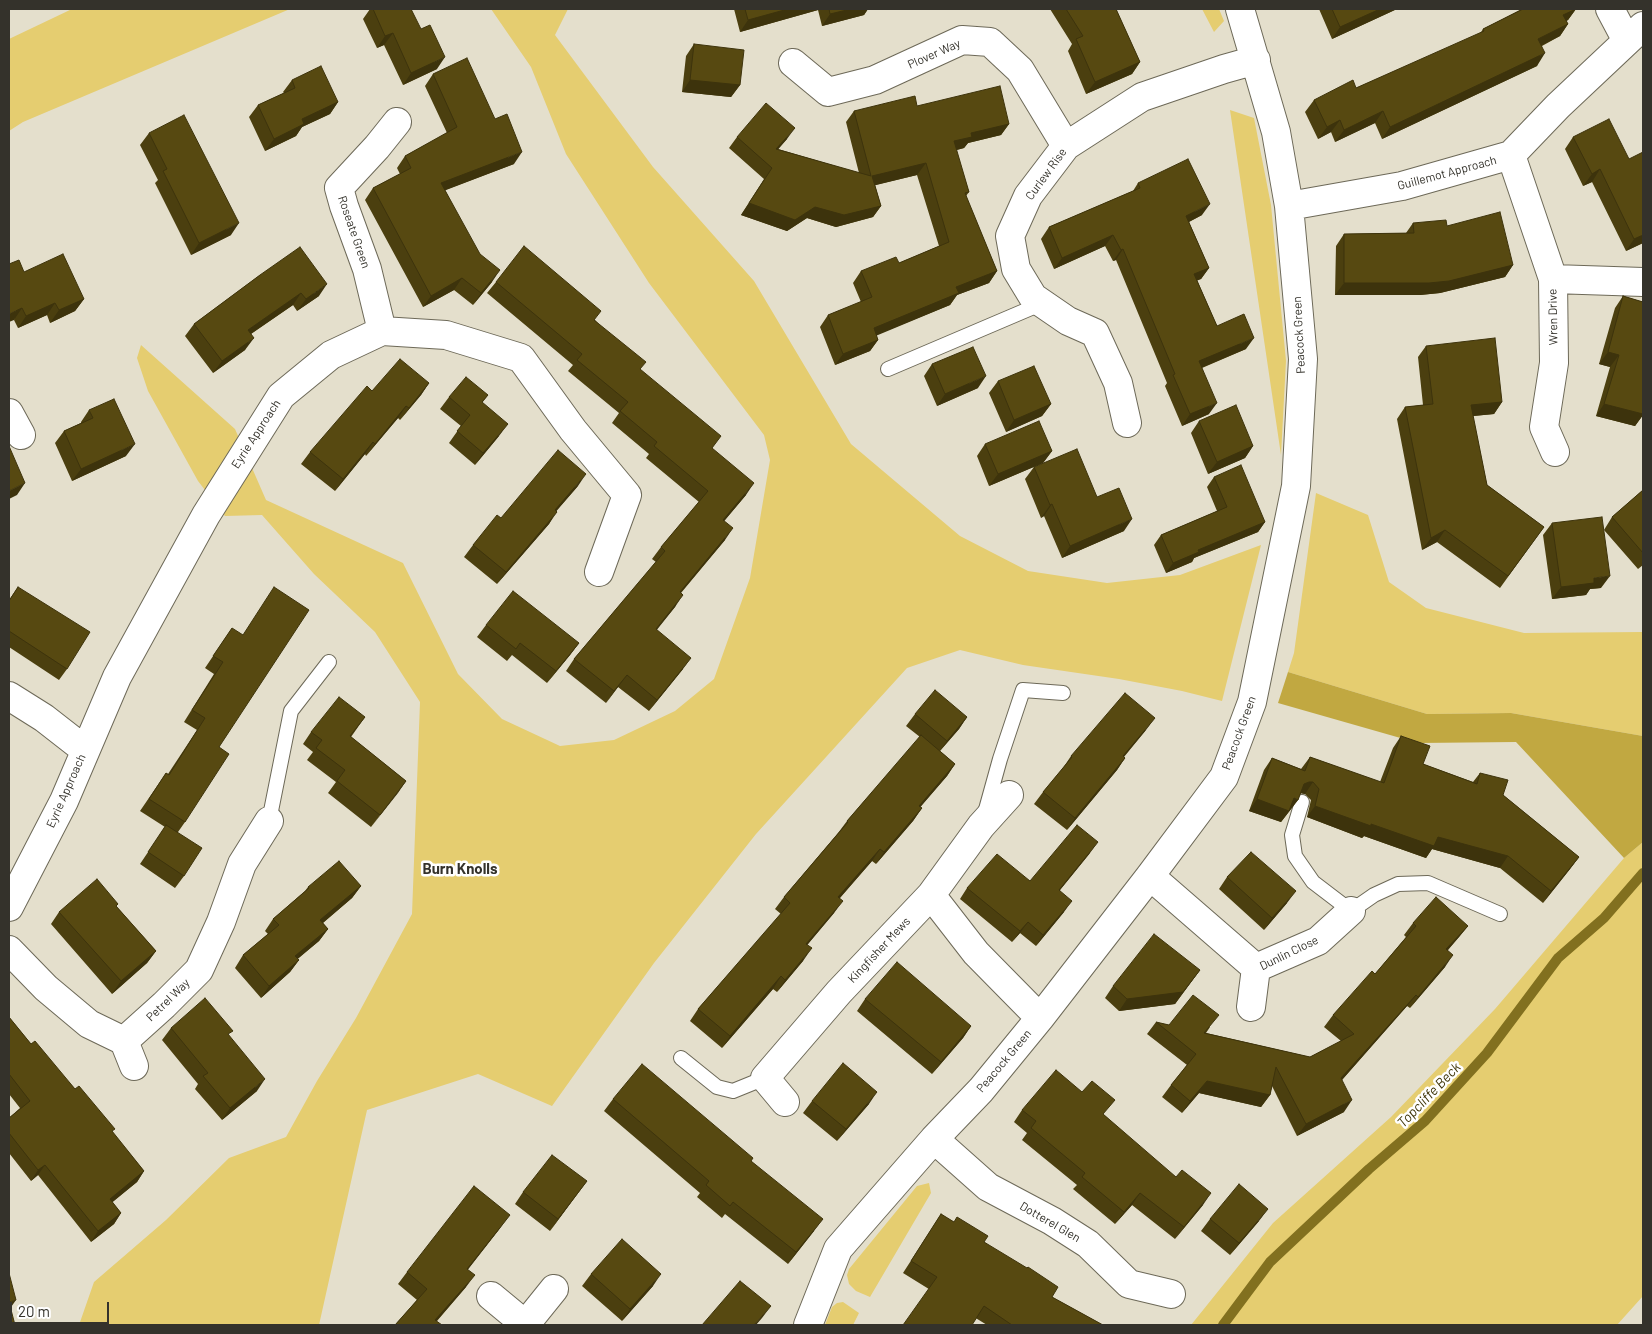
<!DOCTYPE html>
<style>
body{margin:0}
#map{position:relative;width:1652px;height:1334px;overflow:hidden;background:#e4dfcc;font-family:Barlow,sans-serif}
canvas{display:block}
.frame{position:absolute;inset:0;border:10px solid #34322b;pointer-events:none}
.scale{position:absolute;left:10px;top:1302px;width:99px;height:22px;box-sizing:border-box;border:2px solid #34322b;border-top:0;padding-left:6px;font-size:15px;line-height:18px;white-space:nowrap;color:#34322b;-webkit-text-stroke:4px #fff;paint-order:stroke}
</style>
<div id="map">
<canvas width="1652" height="1334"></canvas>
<div class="frame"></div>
<div class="scale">20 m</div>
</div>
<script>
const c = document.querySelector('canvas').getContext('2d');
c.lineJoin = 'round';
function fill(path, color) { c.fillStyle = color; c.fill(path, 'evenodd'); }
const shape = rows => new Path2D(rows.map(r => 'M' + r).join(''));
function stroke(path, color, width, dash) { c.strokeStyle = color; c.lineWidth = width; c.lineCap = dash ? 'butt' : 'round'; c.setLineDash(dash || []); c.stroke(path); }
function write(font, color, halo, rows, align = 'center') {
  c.font = font + ' Barlow,sans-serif'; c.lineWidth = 5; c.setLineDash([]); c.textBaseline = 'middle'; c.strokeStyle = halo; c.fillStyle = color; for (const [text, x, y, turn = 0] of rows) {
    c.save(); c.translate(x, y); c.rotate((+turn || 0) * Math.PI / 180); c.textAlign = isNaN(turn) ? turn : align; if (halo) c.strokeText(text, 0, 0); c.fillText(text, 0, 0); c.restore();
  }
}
fill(shape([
 [72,9,290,9,23,122,9,131,9,39],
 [491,9,568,9,555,35,653,167,754,281,851,444,960,536,1028,571,1107,583,1180,575,1261,545,1222,701,1182,691,1119,679,1023,665,960,650,907,668,756,834,654,963,552,1106,478,1074,367,1110,319,1325,79,1325,94,1282,166,1220,229,1158,286,1137,317,1081,356,1018,412,914,420,702,375,632,314,574,262,515,225,516,198,481,148,391,137,358,141,345,235,429,266,500,403,563,458,674,502,719,560,746,614,740,675,711,714,679,750,578,770,460,764,435,649,283,566,154,531,67],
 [1202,9,1219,9,1224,21,1214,32],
 [1230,110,1254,118,1271,205,1286,361,1281,455],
 [1316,493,1368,515,1389,582,1426,608,1524,633,1643,632,1643,736,1511,713,1427,714,1288,672,1294,653],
 [1643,842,1643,1296,1617,1325,1191,1325,1273,1223,1391,1117,1495,1009,1624,858],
 [929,1183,931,1193,870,1297,856,1291,849,1284,847,1275,849,1269,917,1186],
 [843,1302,859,1313,853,1325,825,1325,832,1307,837,1303]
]), '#e5cd70');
fill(shape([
 [1288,672,1427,714,1511,713,1643,736,1643,842,1624,858,1516,742,1418,743,1278,703]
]), '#c1a841');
stroke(shape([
 [1223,1325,1270,1262,1369,1169,1425,1121,1487,1053,1558,958,1604,918,1643,873]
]), '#82701f', 10);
const service = shape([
 [888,369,1043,303],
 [1302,802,1292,835,1295,856,1313,882,1351,911,1374,895,1398,884,1428,883,1500,914],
 [985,813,1000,759,1023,690,1063,693],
 [269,821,291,711,329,662],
 [681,1058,717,1087,733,1091,765,1078]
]);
const minor = shape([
 [1610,9,1627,41],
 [793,63,828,92,875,80,962,40,990,42,1020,70,1066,146],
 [1511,155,1553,279,1554,363,1544,427,1555,452],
 [1289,206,1402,186,1511,155,1558,106,1643,26],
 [1553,279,1643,282],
 [382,331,367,269,344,206,339,188,377,147,397,122],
 [9,413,21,435],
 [1127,423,1118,383,1095,333,1068,321,1033,297,1016,269,1010,236,1028,196,1066,146,1142,97,1224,69,1256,60],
 [9,696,44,718,85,750],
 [1150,876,1256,968],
 [931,895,976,953,1040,1018],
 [9,907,64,801,117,677,206,515,281,396,331,355,382,331,446,335,521,358,573,430,627,495,599,572],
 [9,950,46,988,89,1024,124,1041,164,1005,199,970,221,922,242,864,269,821],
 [1251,1007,1256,968,1318,941,1351,911],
 [124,1041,134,1066],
 [785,1102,765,1078,839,992,931,895,981,826,1009,795],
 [934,1139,988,1187,1052,1221,1088,1244,1129,1284,1171,1294],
 [491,1296,526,1325],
 [525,1325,554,1289],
 [808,1325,838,1249,934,1139,981,1090,1040,1018,1150,876,1224,777,1252,702,1296,486,1303,359,1289,206,1276,132,1240,9]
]);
stroke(service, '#6d6958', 16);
stroke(minor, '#6d6958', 30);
stroke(service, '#fff', 14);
stroke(minor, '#fff', 28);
fill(shape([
 [370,9,411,9,437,69,403,85,384,45,377,48,363,19],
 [734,9,868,9,864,15,822,26,818,10,740,32],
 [1050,9,1116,9,1140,62,1132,74,1086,94,1068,51,1072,44],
 [1319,9,1397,9,1332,39],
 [1519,9,1576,9,1568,20,1566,21,1568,24,1560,36,1542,46,1537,66,1382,139,1375,123,1335,142,1331,132,1318,139,1305,112,1314,100,1356,88,1480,34,1483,29,1520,10],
 [694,44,740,85,731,97,682,92,686,56],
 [433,74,514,164,445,190,492,282,473,305,454,290,423,307,365,200,373,188,400,174,397,168,405,156,447,133,425,86],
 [292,80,338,102,330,114,302,127,296,136,265,151,249,117,258,105,284,93,283,92],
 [917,106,1009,124,1001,135,968,143,964,148,956,150,969,192,966,196,997,271,989,283,957,295,950,305,876,335,878,340,870,351,835,365,820,327,828,315,861,302,853,283,861,271,899,263,939,246,917,175,875,185,881,206,873,217,836,227,807,218,787,231,741,215,764,179,729,148,737,137,787,139,778,149,859,173,846,122,854,111],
 [149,133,231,235,191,255,155,183,158,180,140,145],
 [1573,137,1629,159,1643,243,1626,251,1592,182,1583,186,1565,149],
 [1138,183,1202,215,1189,222,1209,268,1201,279,1197,280,1217,326,1246,349,1202,368,1209,414,1182,426,1165,386,1167,383,1116,260,1113,261,1105,246,1054,269,1041,239,1049,227,1133,191],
 [1413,223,1447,226,1513,265,1505,277,1440,293,1420,295,1335,295,1336,246,1344,234,1406,233],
 [24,272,84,299,75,311,50,323,47,315,18,328,14,320],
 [260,275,319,296,297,311,293,305,251,334,245,350,213,373,185,336,194,324],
 [496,282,595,320,712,449,746,495,724,521,725,540,681,593,675,607,656,630,683,669,649,711,618,687,606,703,566,671,574,659,656,562,652,559,661,547,699,502,646,458,649,454,612,423,619,413,568,371,573,365,487,293],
 [1623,296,1643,302,1643,415,1635,426,1596,416,1610,367,1599,364,1615,308],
 [1426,346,1502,402,1494,414,1473,416,1487,485,1544,527,1500,588,1437,542,1422,550,1397,419,1405,407,1423,405,1418,357],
 [932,364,978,388,937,406,924,376],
 [998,381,1051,404,1042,416,1006,432,989,393],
 [429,383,421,395,400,420,398,418,366,456,365,454,335,491,301,464,310,452,372,391],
 [488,395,482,403,499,436,475,465,449,443,461,426,440,409,449,397],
 [89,410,126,456,72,481,55,443,64,431,81,423,81,422],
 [1199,421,1253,446,1245,458,1208,474,1191,433],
 [985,444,1052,451,1043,463,989,486,977,456],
 [1034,467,1097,497,1124,531,1062,558,1044,516,1041,518,1025,479],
 [1214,477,1265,522,1258,532,1194,558,1192,562,1166,573,1154,545,1161,535,1217,511,1207,487],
 [578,486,556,511,549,524,497,584,464,557,473,545,501,518],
 [1643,490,1643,565,1638,569,1604,530,1612,517],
 [1552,523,1601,588,1590,589,1586,595,1552,599,1543,535],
 [18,587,67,669,59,680,9,647,9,600],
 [486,625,579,643,570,655,547,683,512,655,507,661,477,637],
 [232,628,219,747,185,822,178,832,184,876,175,888,140,864,165,827,140,811,166,773,168,774,197,730,184,722,214,674,205,668],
 [915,714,967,717,959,729,940,751,955,764,947,776,920,807,922,808,913,821,876,864,872,861,840,898,834,913,807,945,803,961,777,992,773,989,722,1048,690,1021,698,1009,781,914,775,909,784,897,838,833,847,821,920,737,906,726],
 [365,717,351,737,406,781,371,827,328,793,336,782,307,760,313,752,303,744,311,732],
 [1146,730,1124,757,1125,758,1117,770,1067,830,1034,804,1043,792,1063,768,1071,756],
 [1401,736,1423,764,1473,782,1480,773,1503,795,1579,857,1570,869,1543,903,1500,868,1432,849,1426,858,1364,836,1362,838,1307,817,1311,800,1305,794,1300,793,1298,800,1281,822,1249,811,1264,770,1272,758,1301,769,1310,757,1380,782,1393,748],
 [1090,853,1060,890,1064,912,1036,946,1020,933,1012,942,960,899,967,888,1030,881],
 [1227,877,1287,903,1264,930,1219,889],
 [361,886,352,898,323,923,328,929,319,941,297,959,299,960,290,972,261,998,235,968,243,955,268,934,265,931,273,919,305,891,308,887],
 [118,904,116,906,156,951,147,963,112,994,51,924,59,912],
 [1413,923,1468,926,1459,937,1448,950,1445,967,1410,1008,1407,1006,1342,1080,1344,1112,1297,1136,1272,1086,1270,1095,1261,1107,1199,1093,1182,1113,1162,1097,1171,1085,1187,1065,1147,1034,1156,1022,1169,1025,1210,1027,1206,1033,1310,1057,1341,1041,1324,1027,1333,1015,1375,974,1406,937,1404,935],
 [1200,970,1175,1004,1119,1011,1105,998,1113,986],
 [865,999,971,1026,963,1038,932,1074,857,1011],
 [9,1017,31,1044,75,1089,112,1132,144,1171,137,1182,112,1202,121,1213,114,1224,91,1242,38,1175,31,1181,9,1153,9,1118,20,1108,9,1094],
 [171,1028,229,1036,257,1091,222,1120,195,1089,198,1084,162,1040],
 [613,1099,751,1161,814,1231,788,1264,725,1214,722,1218,697,1197,700,1193,604,1111],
 [812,1101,869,1104,837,1141,803,1113],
 [1022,1110,1104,1115,1203,1205,1175,1239,1132,1205,1115,1224,1073,1189,1077,1185,1022,1140,1027,1133,1014,1122],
 [587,1181,550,1231,515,1204,523,1192],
 [941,1214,984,1242,1052,1297,1103,1325,987,1325,903,1273],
 [1210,1219,1259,1221,1230,1255,1201,1231],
 [501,1227,468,1269,466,1287,437,1321,395,1325,417,1300,398,1284,407,1272],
 [591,1274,653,1286,622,1321,582,1286]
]), '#4b3f0f');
fill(shape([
 [788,9,818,9,818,10,740,32,748,20],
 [851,9,868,9,864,15,822,26,830,14],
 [1380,9,1397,9,1332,39,1340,27],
 [1576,9,1568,20,1555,27,1563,15],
 [1568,24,1560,36,1530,51,1538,39],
 [393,33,384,45,377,48,385,36],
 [1545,53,1537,66,1382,139,1390,127],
 [445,57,437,69,403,85,411,73],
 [1140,62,1132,74,1086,94,1095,82],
 [690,80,740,85,731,97,682,92],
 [338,102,330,114,302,127,296,136,265,151,274,139,302,119],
 [1383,111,1375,123,1335,142,1344,130],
 [1340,120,1331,132,1318,139,1327,127],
 [1009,124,1001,135,968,143,964,148,946,153,954,141,971,133],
 [795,128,787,139,768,161,776,149],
 [522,152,514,164,433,195,441,183],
 [926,163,917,175,864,188,872,176],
 [1600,169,1592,182,1583,186,1592,174],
 [749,203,815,207,881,206,873,217,836,227,807,218,787,231,741,215],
 [1210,204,1202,215,1179,227,1186,216],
 [239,223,231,235,191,255,199,243],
 [1113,235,1105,246,1054,269,1062,258],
 [1643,235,1643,243,1626,251,1634,239],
 [1123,249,1116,260,1113,261,1121,250],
 [1513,265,1505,277,1440,293,1420,295,1335,295,1344,283],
 [1209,268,1201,279,1186,285,1194,274],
 [500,270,492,282,473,305,481,293],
 [997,271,989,283,957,295,950,305,866,340,874,328,956,287],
 [462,278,454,290,423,307,431,296],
 [327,284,319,296,297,311,306,299],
 [301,293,293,305,239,342,248,330],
 [84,299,75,311,50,323,59,310],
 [55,303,47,315,18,328,26,316],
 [22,308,14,320,9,322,9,314],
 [254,338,245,350,213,373,222,361],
 [1254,338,1246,349,1191,372,1199,361],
 [878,340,870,351,835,365,843,354],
 [1608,352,1619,355,1610,367,1599,364],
 [986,376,978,388,937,406,945,394],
 [429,383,421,395,400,420,409,408],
 [1502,402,1494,414,1463,417,1471,405],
 [1217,403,1209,414,1182,426,1190,414],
 [1051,404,1042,416,1006,432,1014,420],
 [1604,404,1643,414,1643,415,1635,426,1596,416],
 [406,406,398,418,366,456,375,444],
 [508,424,499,436,475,465,483,453],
 [373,442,365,454,335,491,343,479],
 [135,444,126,456,72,481,81,469],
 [1253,446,1245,458,1208,474,1217,462],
 [1052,451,1043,463,989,486,998,474],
 [586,474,578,486,547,522,555,510],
 [25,483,17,495,9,499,9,491],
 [754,483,746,495,715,532,723,520],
 [1052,504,1044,516,1041,518,1050,505],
 [557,512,549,524,497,584,506,572],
 [1132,519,1124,531,1062,558,1070,546],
 [1265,522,1258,532,1194,558,1192,562,1166,573,1173,563,1198,550],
 [733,528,725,540,671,604,680,592],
 [1445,530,1437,542,1422,550,1431,538],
 [1610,576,1601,588,1590,589,1586,595,1552,599,1561,587,1594,578],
 [683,595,675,607,648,641,656,629],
 [579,643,570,655,547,683,556,671],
 [691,658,683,669,649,711,657,700],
 [627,675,606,703,614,691],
 [967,717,959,729,938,753,947,741],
 [1155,718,1146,730,1114,768,1123,756],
 [1125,758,1117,770,1067,830,1075,818],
 [955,764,947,776,911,818,919,806],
 [406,781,398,793,371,827,380,815],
 [1309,782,1313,782,1305,794,1300,793,1304,784],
 [1294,798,1298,800,1281,822,1249,811,1257,799],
 [1315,806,1371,824,1438,837,1508,856,1500,868,1432,849,1426,858,1364,836,1362,838,1307,817],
 [922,808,913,821,876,864,884,852],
 [1098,842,1090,853,1051,901,1059,890],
 [880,849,872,861,830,909,838,897],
 [1579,857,1570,869,1543,903,1551,891],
 [361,886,352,898,312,932,320,920],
 [1296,891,1287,903,1264,930,1272,918],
 [843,901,834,913,798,956,806,944],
 [1072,901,1064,912,1036,946,1043,935],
 [1028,922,1020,933,1012,942,1020,931],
 [1468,926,1459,937,1438,961,1446,949],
 [328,929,319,941,287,968,295,956],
 [812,948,803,961,777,992,785,980],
 [156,951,147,963,112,994,121,981],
 [1453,955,1445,967,1410,1008,1418,997],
 [299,960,290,972,261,998,269,986],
 [1200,970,1175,1004,1119,1011,1127,999],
 [781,976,773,989,722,1048,730,1036],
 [1416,995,1407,1006,1333,1090,1341,1078],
 [971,1026,963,1038,932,1074,941,1062],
 [265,1079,257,1091,222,1120,230,1108],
 [1207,1081,1270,1095,1261,1107,1199,1093,1182,1113,1190,1101],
 [877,1092,869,1104,837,1141,846,1129],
 [1352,1100,1344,1112,1297,1136,1306,1124],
 [45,1165,38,1175,31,1181,38,1170],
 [144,1171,137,1182,103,1210,110,1199],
 [587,1181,578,1193,550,1231,558,1219],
 [1140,1193,1132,1205,1115,1224,1124,1212],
 [1211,1193,1203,1205,1175,1239,1184,1227],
 [1268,1209,1259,1221,1230,1255,1239,1243],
 [121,1213,114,1224,91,1242,98,1231],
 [510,1215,501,1227,459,1281,467,1269],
 [823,1219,814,1231,788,1264,796,1252],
 [661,1274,653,1286,622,1321,630,1309],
 [475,1275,466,1287,433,1325,435,1320],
 [16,1300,9,1310,9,1302],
 [771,1306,762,1318,756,1325,754,1325]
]), '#3d330c');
const building = shape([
 [373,9,411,9,421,29,430,25,445,57,411,73,393,33,385,36,373,9],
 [745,9,788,9,748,20,745,9],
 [829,9,851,9,830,14,829,9],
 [1066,9,1116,9,1140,62,1095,82,1076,39,1083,36,1066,9],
 [1332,9,1380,9,1340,27,1332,9],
 [1523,9,1576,9,1563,15,1568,24,1538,39,1545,53,1390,127,1383,111,1344,130,1340,120,1327,127,1314,100,1353,80,1356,88,1484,31,1483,29,1523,9],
 [694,44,744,50,740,85,690,80,694,44],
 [467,58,495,119,507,114,522,152,441,183,480,254,500,270,481,293,462,278,431,296,373,188,411,168,405,156,457,127,433,74,467,58],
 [321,66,338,102,302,119,304,124,274,139,258,105,295,88,292,80,321,66],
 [1000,86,1009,124,971,133,972,137,954,141,969,192,965,193,997,271,956,287,959,293,874,328,878,340,843,354,828,315,872,297,861,271,896,257,899,263,949,242,926,163,872,176,881,206,844,215,815,207,795,220,749,203,772,168,737,137,766,103,795,128,776,149,871,176,854,111,915,96,917,106,1000,86],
 [184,115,239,223,199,243,163,171,167,169,149,133,184,115],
 [1609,119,1629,159,1643,152,1643,235,1634,239,1600,169,1592,174,1573,137,1609,119],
 [1188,159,1210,204,1186,216,1209,268,1194,274,1217,326,1244,314,1254,338,1199,361,1217,403,1190,414,1173,375,1175,374,1123,249,1121,250,1113,235,1062,258,1049,227,1140,188,1138,183,1188,159],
 [1500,212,1513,265,1449,281,1429,283,1344,283,1344,234,1414,233,1413,223,1446,220,1447,226,1500,212],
 [524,246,601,311,594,320,646,362,640,369,721,436,712,448,754,483,723,520,733,528,680,592,683,595,656,629,691,658,657,700,627,675,614,691,574,659,665,551,661,547,708,491,654,446,657,442,620,411,628,402,577,360,582,354,496,282,524,246],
 [300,247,327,284,306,299,301,293,248,330,254,338,222,361,194,324,260,275,300,247],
 [63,254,84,299,59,310,55,303,26,316,22,308,9,314,9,264,19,260,24,272,63,254],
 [1623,296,1643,302,1643,414,1604,404,1619,355,1608,352,1623,296],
 [1495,338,1502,402,1471,405,1487,485,1544,527,1508,576,1445,530,1431,538,1405,407,1433,404,1426,346,1495,338],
 [973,347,986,376,945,394,932,364,973,347],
 [400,359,429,383,409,408,406,406,375,444,373,442,343,479,310,452,367,386,372,391,400,359],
 [1034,366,1051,404,1014,420,998,381,1034,366],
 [466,377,488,395,482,402,508,424,483,453,457,431,470,415,449,397,466,377],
 [114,399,135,444,81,469,64,431,93,418,89,410,114,399],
 [1236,405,1253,446,1217,462,1199,421,1236,405],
 [1039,421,1052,451,998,474,985,444,1039,421],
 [9,446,25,483,9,491,9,446],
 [1077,449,1097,497,1119,488,1132,519,1070,546,1052,504,1050,505,1034,467,1077,449],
 [558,450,586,474,555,510,557,512,506,572,473,545,497,515,501,518,558,450],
 [1241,465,1265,522,1198,550,1199,552,1173,563,1161,535,1227,507,1214,477,1241,465],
 [1643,490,1643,553,1612,517,1643,490],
 [1602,517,1610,576,1594,578,1594,583,1561,587,1552,523,1602,517],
 [18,587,90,632,67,669,9,631,9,601,18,587],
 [274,587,309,610,219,747,229,754,185,822,149,799,166,773,169,775,205,718,192,710,223,662,213,656,232,628,243,635,274,587],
 [513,591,579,643,556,671,520,643,516,649,486,625,513,591],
 [935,690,967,717,947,741,915,714,935,690],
 [1125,693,1155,718,1123,756,1125,758,1075,818,1043,792,1072,757,1071,756,1125,693],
 [339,697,365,717,350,736,406,781,380,815,337,781,345,770,316,748,322,740,311,732,339,697],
 [921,735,955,764,919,806,922,808,884,852,880,849,838,897,843,901,806,944,812,948,785,980,781,976,730,1036,698,1009,790,903,784,897,848,822,847,821,921,735],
 [1401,736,1430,746,1423,764,1477,784,1480,773,1508,780,1503,795,1579,857,1551,891,1508,856,1438,837,1434,846,1371,824,1371,826,1315,806,1319,789,1313,782,1309,782,1304,784,1298,800,1294,798,1289,811,1257,799,1272,758,1305,771,1310,757,1384,783,1401,736],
 [166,825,202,848,184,876,148,852,166,825],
 [1077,825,1098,842,1059,890,1072,901,1043,935,1028,922,1020,931,967,888,997,854,1030,881,1077,825],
 [1251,852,1296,891,1272,918,1227,877,1251,852],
 [339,861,361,886,320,920,328,929,295,956,299,960,269,986,243,955,279,925,273,919,309,888,308,887,339,861],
 [97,879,118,904,116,906,156,951,121,981,59,912,97,879],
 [1436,897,1468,926,1446,949,1453,955,1418,997,1416,995,1341,1078,1352,1100,1306,1124,1276,1067,1270,1095,1207,1081,1190,1101,1171,1085,1196,1054,1156,1022,1169,1025,1193,995,1219,1015,1204,1033,1310,1057,1354,1034,1333,1015,1372,971,1375,974,1416,926,1413,923,1436,897],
 [1154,934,1200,970,1183,992,1127,999,1113,986,1154,934],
 [897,962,971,1026,941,1062,865,999,897,962],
 [205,998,233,1031,228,1034,265,1079,230,1108,203,1076,208,1073,171,1028,205,998],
 [9,1017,31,1044,35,1041,75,1089,79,1086,115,1129,112,1131,144,1171,110,1199,121,1213,98,1231,45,1165,38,1170,9,1133,9,1118,30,1101,9,1074,9,1017],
 [843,1063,877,1092,846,1129,812,1101,843,1063],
 [642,1064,753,1158,751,1161,823,1219,796,1252,733,1202,730,1206,706,1185,709,1181,613,1099,642,1064],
 [1056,1070,1082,1092,1092,1081,1115,1100,1103,1114,1176,1177,1182,1170,1211,1193,1184,1227,1140,1193,1124,1212,1082,1177,1085,1173,1031,1128,1036,1121,1022,1110,1056,1070],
 [552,1155,587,1181,558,1219,523,1192,552,1155],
 [1239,1184,1268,1209,1239,1243,1210,1219,1239,1184],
 [474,1186,510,1215,467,1269,475,1275,435,1320,442,1325,395,1325,427,1289,407,1272,474,1186],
 [941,1214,954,1222,957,1217,988,1236,984,1242,1027,1268,1028,1267,1058,1287,1052,1297,1103,1325,1012,1325,984,1306,972,1325,903,1325,937,1277,911,1261,941,1214],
 [622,1239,661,1274,630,1309,591,1274,622,1239],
 [9,1273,16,1300,9,1302,9,1273],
 [740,1281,771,1306,754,1325,702,1325,740,1281],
 [9,1302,15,1325,9,1325,9,1302]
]);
fill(building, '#574911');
stroke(building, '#3d330c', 1);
write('12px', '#34322b', '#fff', [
 ["Plover Way",934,54,-24],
 ["Guillemot Approach",1447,173,-15],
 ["Curlew Rise",1046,174,-54],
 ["Roseate Green",354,232,71],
 ["Wren Drive",1553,317,-91],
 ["Peacock Green",1299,335,-93],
 ["Eyrie Approach",256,434,-57],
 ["Peacock Green",1239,733,-70],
 ["Eyrie Approach",66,791,-66],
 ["Kingfisher Mews",879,950,-47],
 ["Dunlin Close",1289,953,-26],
 ["Petrel Way",168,1000,-44],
 ["Peacock Green",1004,1061,-50],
 ["Dotterel Glen",1050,1222,30]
]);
write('italic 14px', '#3d3306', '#fff', [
 ["Topcliffe Beck",1429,1095,-46]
]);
write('bold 15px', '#34322b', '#fff', [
 ["Burn Knolls",460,869]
]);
</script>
